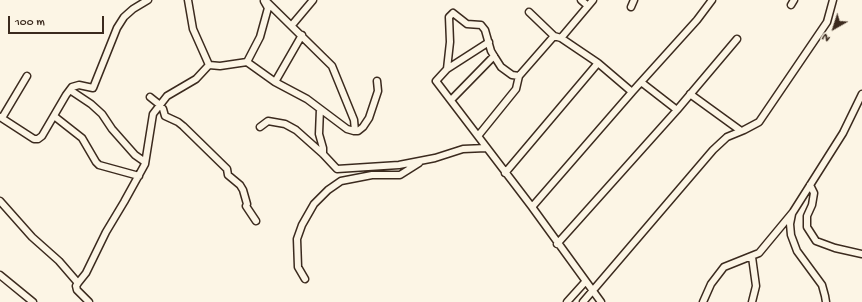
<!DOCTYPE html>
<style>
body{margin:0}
#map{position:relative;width:862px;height:302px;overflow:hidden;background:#fcf5e5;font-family:"Gochi Hand",sans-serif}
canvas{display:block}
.north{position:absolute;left:814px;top:8px;width:40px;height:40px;-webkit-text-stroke:3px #fcf5e5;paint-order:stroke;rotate:219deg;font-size:11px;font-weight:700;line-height:16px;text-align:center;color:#3b2a1e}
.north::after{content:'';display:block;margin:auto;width:14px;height:18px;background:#3b2a1e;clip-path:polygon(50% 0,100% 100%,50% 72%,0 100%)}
.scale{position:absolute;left:8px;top:16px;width:96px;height:18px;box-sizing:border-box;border:2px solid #3b2a1e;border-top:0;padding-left:5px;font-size:12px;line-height:14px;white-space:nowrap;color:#3b2a1e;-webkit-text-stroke:3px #fcf5e5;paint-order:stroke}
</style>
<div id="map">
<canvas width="862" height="302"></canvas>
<div class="north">N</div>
<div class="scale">100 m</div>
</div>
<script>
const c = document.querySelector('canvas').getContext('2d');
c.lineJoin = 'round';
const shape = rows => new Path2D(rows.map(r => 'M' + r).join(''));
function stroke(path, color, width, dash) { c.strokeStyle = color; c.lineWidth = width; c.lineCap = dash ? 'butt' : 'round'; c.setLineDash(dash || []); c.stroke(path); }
const minor = shape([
 [265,0,332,66,354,120,355,131],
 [581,0,588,6],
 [791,5,794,0],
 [631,7,634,0],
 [529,12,554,36],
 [292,25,313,0],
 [561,38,593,0],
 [247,62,275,82,307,99,347,129,354,131,358,131,363,127,369,118,378,91,377,81],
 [209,65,220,66,247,62,260,37,268,8,264,1],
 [447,69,489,42],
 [275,82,302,35],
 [641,82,697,20,712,0],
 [70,90,91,104,102,114,112,129,135,155,145,162],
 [690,94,741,131],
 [150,97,160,105,163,109,165,116,178,122,183,126,227,169,228,175,240,185,243,190,247,204,246,206,256,221],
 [451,100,494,56],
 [320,109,319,134,323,148,323,154],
 [54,116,82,138,96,162,99,165,139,176],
 [0,117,34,139,38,139,42,136,66,95,72,87,79,85,93,88,117,28,124,17,133,9,148,0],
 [2,118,27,76],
 [260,127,268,121,285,124,296,130,323,154,337,169,399,165,435,158,463,149,486,148],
 [478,136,516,89,519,76],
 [505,173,598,63],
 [810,185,814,193,812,205,807,216,807,227,816,241,835,248,862,254],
 [0,201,32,237,59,261,78,283,86,273,106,232,124,202,145,164,153,114,167,96,196,79,209,65,193,29,188,0],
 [532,207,632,92],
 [792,214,790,224,791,235,797,251,822,285,825,296,826,302],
 [557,244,677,110],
 [752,257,756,286,752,302],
 [0,275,33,302],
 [305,279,298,267,297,239,302,225,314,204,328,190,341,181,372,175,400,175,419,163],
 [78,283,76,286,77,290,89,302],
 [567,302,585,282],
 [583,302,713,150,727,137,744,130,759,122,827,22,833,0],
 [601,302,532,207,436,81,447,69,450,42,449,17,453,13,467,24,481,25,485,30,491,51,494,56,501,67,512,75,519,76,554,36,561,38,598,63,632,92,641,82,677,110,737,39],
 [703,302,711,284,724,267,759,253,793,212,843,133,862,94]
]);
stroke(minor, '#3b2a1e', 9);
stroke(minor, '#fcf5e5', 6);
</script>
